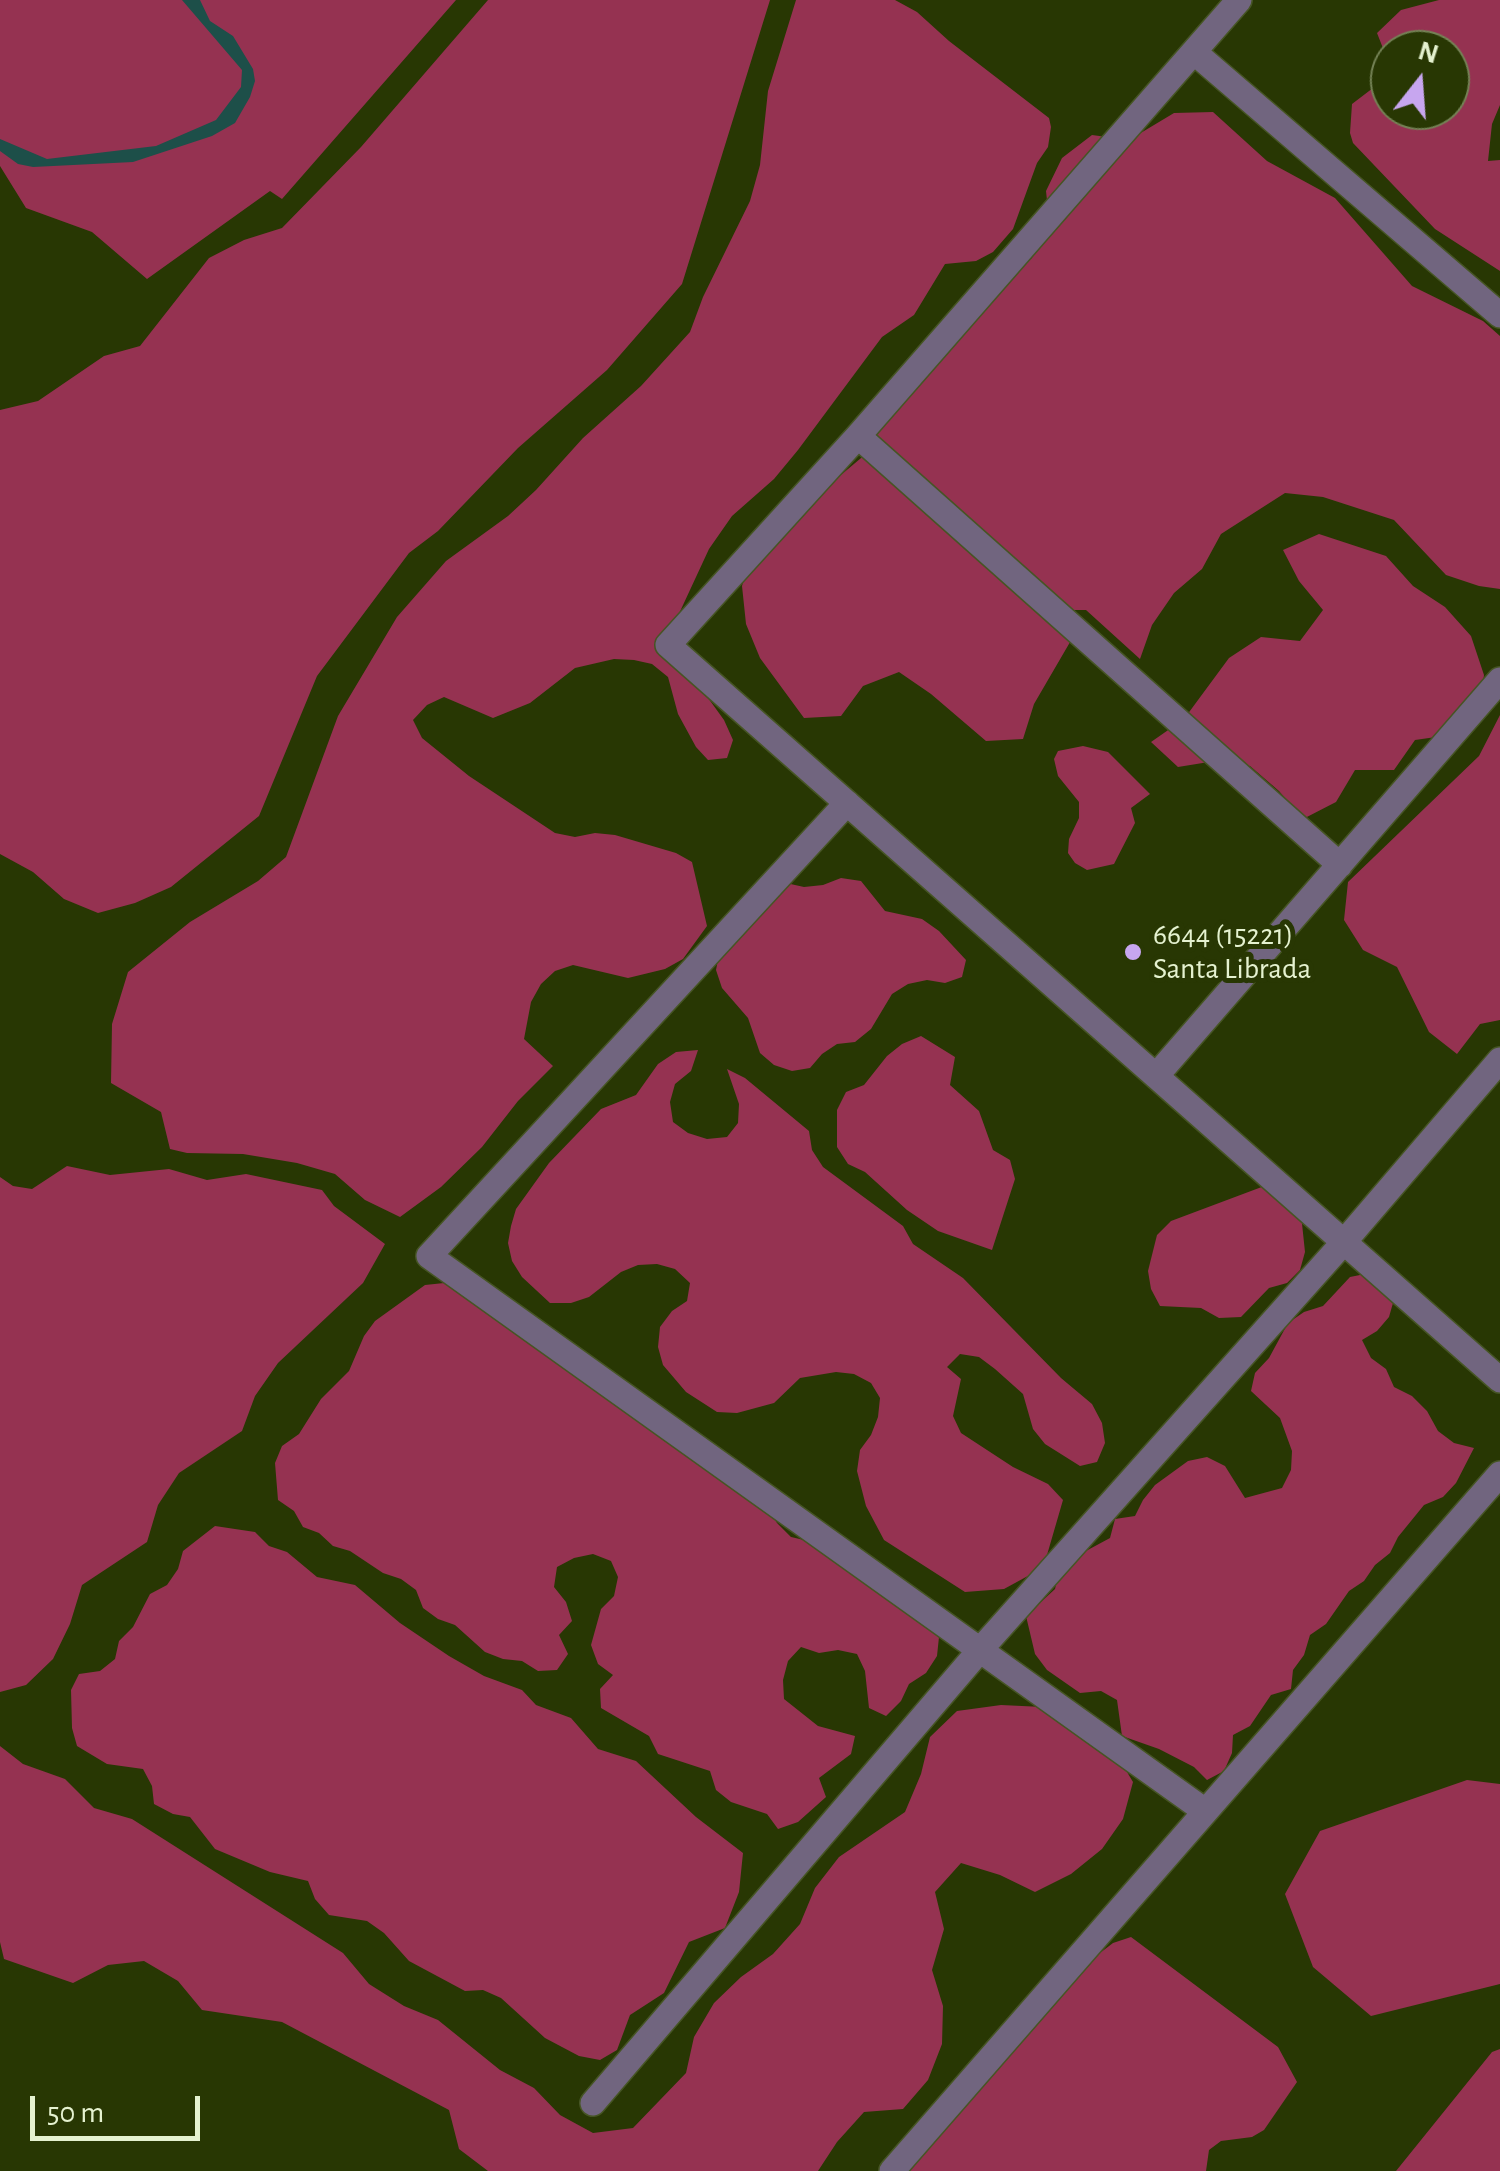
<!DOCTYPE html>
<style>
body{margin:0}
#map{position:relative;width:1500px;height:2171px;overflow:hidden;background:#283703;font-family:"Alegreya Sans",sans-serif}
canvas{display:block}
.north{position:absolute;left:1370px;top:30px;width:100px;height:100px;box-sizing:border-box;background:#283703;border:2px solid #748255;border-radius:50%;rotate:17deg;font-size:28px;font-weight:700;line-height:40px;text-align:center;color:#e5f2d0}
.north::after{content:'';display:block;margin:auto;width:35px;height:45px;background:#c7a6ef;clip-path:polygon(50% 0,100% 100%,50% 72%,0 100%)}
.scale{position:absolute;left:30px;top:2096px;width:170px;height:45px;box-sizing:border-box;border:5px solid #e5f2d0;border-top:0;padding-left:12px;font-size:30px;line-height:35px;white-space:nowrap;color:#e5f2d0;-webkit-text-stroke:8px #283703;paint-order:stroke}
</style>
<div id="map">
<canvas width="1500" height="2171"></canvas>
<div class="north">N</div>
<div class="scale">50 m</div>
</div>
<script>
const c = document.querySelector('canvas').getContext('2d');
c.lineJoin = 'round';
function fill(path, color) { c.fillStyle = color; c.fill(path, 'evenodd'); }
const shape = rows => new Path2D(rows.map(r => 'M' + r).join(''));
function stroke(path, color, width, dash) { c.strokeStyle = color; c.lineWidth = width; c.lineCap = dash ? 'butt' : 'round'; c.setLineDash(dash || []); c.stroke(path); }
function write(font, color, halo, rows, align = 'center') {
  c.font = font + ' "Alegreya Sans",sans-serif'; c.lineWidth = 10; c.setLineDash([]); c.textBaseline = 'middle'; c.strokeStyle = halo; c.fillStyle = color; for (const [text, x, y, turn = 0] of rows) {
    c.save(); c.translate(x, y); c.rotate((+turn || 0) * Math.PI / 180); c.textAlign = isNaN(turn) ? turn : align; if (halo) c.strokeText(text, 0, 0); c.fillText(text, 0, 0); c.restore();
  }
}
fill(shape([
 [0,0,456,0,282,199,270,191,147,279,92,232,26,208,0,166],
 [488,0,770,0,682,284,607,370,518,448,438,531,409,553,317,676,259,816,171,887,135,903,98,913,64,899,33,872,0,854,0,410,38,401,104,356,140,346,209,258,244,240,282,228,361,147],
 [796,0,895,0,917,12,949,41,1049,118,1051,127,1048,147,1037,163,1013,229,993,252,976,261,945,264,914,315,882,337,798,450,774,479,732,516,709,549,664,646,690,673,724,720,733,740,727,758,708,760,696,747,678,714,668,677,652,664,634,660,614,659,575,668,530,703,493,718,444,697,427,705,413,720,422,738,469,776,555,833,575,837,595,833,615,835,676,853,692,862,707,926,683,959,665,969,628,978,573,965,555,971,541,984,531,1002,524,1039,553,1066,518,1101,482,1147,441,1187,400,1217,365,1200,335,1174,297,1163,243,1154,187,1153,170,1149,161,1112,111,1083,112,1024,128,972,190,922,258,881,286,857,338,716,397,617,446,561,508,516,536,490,583,438,641,386,690,332,703,297,750,201,760,165,768,91],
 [1439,0,1500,0,1500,105,1492,124,1488,161,1500,160,1500,271,1435,229,1353,143,1350,133,1352,104,1390,75,1390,110,1450,110,1450,50,1390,50,1390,66,1377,33,1401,10],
 [1213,112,1267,161,1335,198,1412,286,1483,321,1500,336,1500,589,1479,586,1446,575,1394,520,1323,497,1285,493,1221,534,1202,569,1174,593,1152,625,1140,659,1086,610,1048,610,1073,637,1034,704,1023,739,986,741,931,694,899,672,863,686,841,716,804,718,760,658,746,624,742,586,753,549,867,453,899,386,995,274,1031,259,1050,229,1046,191,1062,158,1092,135,1129,140,1174,113],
 [1319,534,1386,556,1413,586,1445,607,1471,636,1484,675,1479,712,1450,735,1415,740,1394,770,1355,770,1336,802,1303,819,1279,791,1250,766,1215,761,1178,767,1151,742,1184,719,1229,658,1261,637,1300,641,1323,610,1299,581,1283,550],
 [1500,715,1500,1020,1480,1024,1457,1054,1429,1032,1397,967,1363,950,1344,920,1348,882,1479,756],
 [1083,746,1108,752,1150,794,1131,808,1135,823,1114,864,1087,870,1075,863,1068,853,1069,839,1079,818,1079,802,1058,776,1054,759,1058,751],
 [841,878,861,881,885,911,922,919,939,931,966,960,962,977,945,983,927,980,908,984,892,994,871,1029,855,1042,837,1044,822,1054,810,1068,792,1071,774,1065,760,1053,748,1018,722,988,716,970,720,950,786,883,804,887,823,885],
 [921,1036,955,1057,950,1085,979,1111,993,1150,1010,1160,1015,1179,992,1250,938,1231,907,1210,865,1172,848,1164,837,1147,837,1110,846,1092,864,1085,887,1056,902,1044],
 [698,1050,691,1071,675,1084,670,1102,673,1122,688,1133,707,1139,727,1137,738,1123,739,1104,727,1069,745,1078,809,1131,812,1150,823,1167,903,1226,913,1244,963,1278,1061,1378,1092,1404,1102,1423,1105,1443,1097,1462,1080,1466,1045,1444,1033,1429,1023,1394,995,1369,979,1357,960,1354,947,1367,961,1379,953,1416,961,1433,1013,1467,1048,1484,1063,1500,1047,1555,1037,1571,1004,1589,965,1592,884,1540,866,1506,857,1471,860,1450,871,1435,878,1417,880,1398,871,1383,854,1374,836,1372,800,1378,774,1403,737,1413,717,1412,686,1392,663,1365,658,1347,660,1327,672,1311,687,1301,690,1283,675,1269,657,1264,638,1265,621,1272,589,1297,571,1303,550,1303,522,1277,512,1261,508,1243,511,1226,516,1209,549,1163,601,1109,636,1095,658,1064,676,1052],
 [67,1166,110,1175,169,1169,207,1180,246,1174,322,1190,334,1206,385,1244,363,1283,278,1363,255,1396,242,1431,179,1473,158,1505,147,1542,82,1585,70,1624,53,1659,26,1685,0,1692,0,1177,13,1186,32,1189],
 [1267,1185,1301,1214,1305,1252,1300,1270,1287,1283,1269,1288,1241,1317,1219,1318,1201,1308,1160,1306,1151,1289,1148,1271,1157,1235,1171,1221],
 [1370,1273,1385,1285,1393,1303,1389,1317,1377,1331,1362,1340,1371,1358,1386,1369,1394,1387,1412,1396,1427,1411,1438,1431,1454,1443,1474,1448,1456,1483,1443,1497,1424,1505,1398,1537,1390,1553,1375,1565,1364,1581,1349,1591,1326,1624,1310,1635,1304,1655,1293,1670,1291,1689,1271,1695,1250,1726,1233,1735,1232,1753,1224,1771,1207,1780,1194,1767,1159,1749,1122,1736,1117,1700,1101,1691,1080,1693,1047,1670,1035,1654,1026,1616,1055,1589,1059,1572,1071,1559,1110,1538,1115,1519,1135,1516,1143,1500,1155,1485,1188,1461,1207,1457,1225,1466,1245,1498,1282,1488,1291,1470,1292,1451,1280,1418,1251,1391,1255,1373,1269,1358,1288,1323,1304,1312,1323,1306,1350,1277],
 [444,1283,464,1288,755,1489,777,1523,791,1537,830,1546,848,1555,870,1588,890,1600,912,1607,939,1637,937,1656,926,1673,909,1684,901,1701,886,1716,869,1708,865,1671,857,1654,838,1650,819,1653,801,1647,788,1661,783,1680,784,1699,818,1726,855,1736,851,1754,819,1778,826,1797,798,1822,778,1829,767,1814,731,1802,716,1790,710,1771,658,1754,649,1736,601,1708,600,1689,613,1675,598,1664,591,1645,601,1609,614,1596,618,1577,611,1561,593,1554,574,1558,557,1567,554,1587,566,1602,572,1621,559,1635,568,1654,557,1670,538,1671,522,1661,503,1659,485,1652,455,1625,438,1619,423,1608,416,1590,401,1579,383,1573,350,1551,333,1546,319,1533,303,1527,294,1511,278,1500,275,1463,282,1446,299,1434,321,1399,349,1371,364,1336,375,1321,425,1285],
 [215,1526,255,1532,269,1546,287,1552,317,1577,355,1585,400,1623,449,1656,484,1676,522,1690,536,1705,571,1718,598,1749,636,1761,696,1817,743,1853,739,1892,725,1928,689,1942,664,1993,630,2015,617,2050,600,2060,579,2056,545,2038,501,1998,483,1990,465,1991,409,1961,384,1933,367,1921,329,1915,315,1899,308,1881,270,1872,215,1849,190,1817,173,1814,154,1804,152,1786,143,1769,107,1764,77,1746,72,1728,71,1690,79,1674,100,1671,115,1659,119,1641,133,1627,150,1594,167,1585,178,1569,183,1551],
 [1001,1705,1043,1707,1112,1747,1133,1782,1123,1819,1102,1849,1071,1874,1035,1892,1000,1875,961,1863,935,1892,944,1929,932,1970,943,2006,942,2044,928,2080,903,2109,864,2112,837,2142,818,2171,488,2171,459,2149,449,2110,282,2022,202,2010,178,1981,144,1961,108,1965,73,1983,4,1959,0,1942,0,1746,23,1764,65,1779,94,1808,132,1819,343,1953,369,1984,404,2006,438,2020,500,2070,534,2088,560,2115,593,2133,633,2128,686,2073,694,2037,714,2003,741,1977,773,1954,800,1924,815,1888,839,1857,905,1812,921,1774,930,1737,957,1711],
 [1467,1780,1500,1784,1500,1984,1371,2016,1313,1967,1285,1894,1320,1831],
 [1131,1937,1278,2047,1297,2082,1264,2130,1252,2137,1221,2141,1209,2150,1206,2171,901,2171,1075,1972,1113,1943],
 [1500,2049,1500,2171,1396,2171,1492,2052]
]), '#953251');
fill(shape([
 [182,0,200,0,210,21,233,36,253,69,255,81,250,97,235,123,212,136,133,162,33,167,18,164,0,151,0,139,47,159,156,146,216,120,241,87,242,70]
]), '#1d4f49');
const street = shape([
 [1239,0,858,436,668,645,1500,1380],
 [1194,52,1500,315],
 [858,436,1340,865],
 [847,803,429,1256,1205,1811],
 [1156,1076,1500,680],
 [593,2103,980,1650,1344,1242,1500,1060],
 [892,2171,1500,1474]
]);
stroke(street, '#465524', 28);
stroke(street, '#71657f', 25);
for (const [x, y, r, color] of [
 [1133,952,10,"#c7a6ef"]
]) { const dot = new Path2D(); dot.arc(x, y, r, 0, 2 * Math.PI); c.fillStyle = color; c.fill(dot); stroke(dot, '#283703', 4); }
write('30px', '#e5f2d0', '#283703', [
 ["6644 (15221)",1153,935],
 ["Santa Librada",1153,969]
], 'left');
</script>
